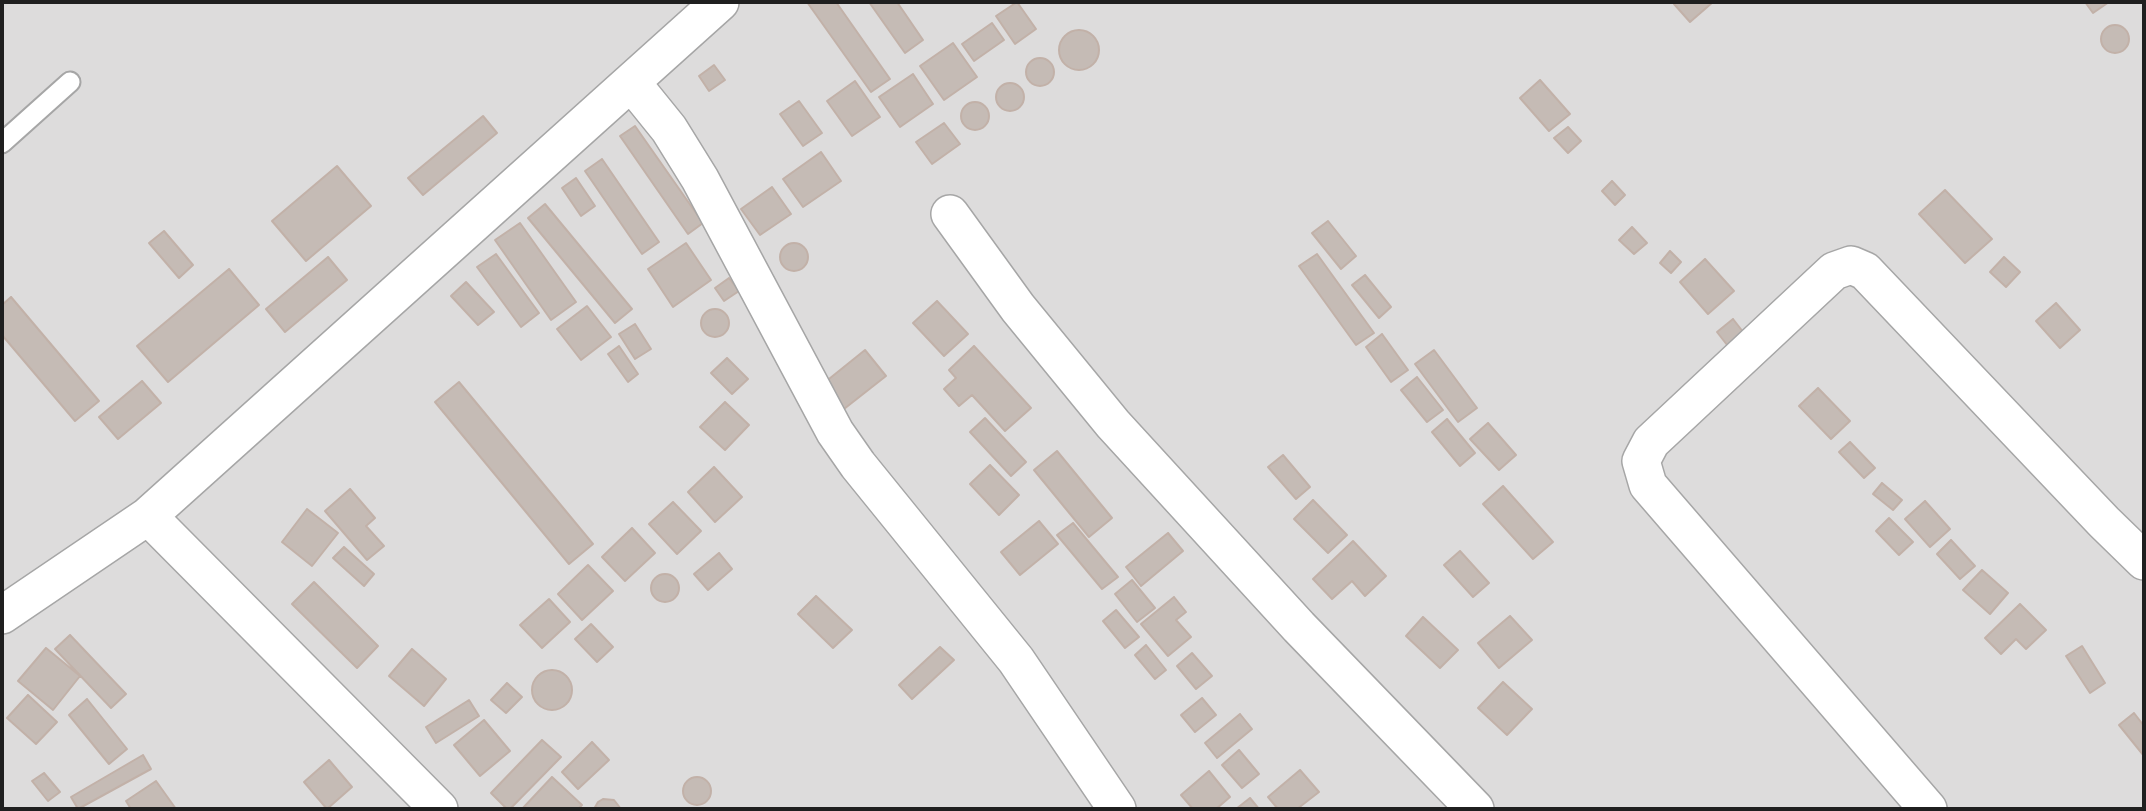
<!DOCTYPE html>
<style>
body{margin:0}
#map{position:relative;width:2146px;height:811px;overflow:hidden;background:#f0ece6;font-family:"Asap Condensed",sans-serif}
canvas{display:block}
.frame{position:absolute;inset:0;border:4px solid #1f1f1f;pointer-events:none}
</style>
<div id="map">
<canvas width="2146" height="811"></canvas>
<div class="frame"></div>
</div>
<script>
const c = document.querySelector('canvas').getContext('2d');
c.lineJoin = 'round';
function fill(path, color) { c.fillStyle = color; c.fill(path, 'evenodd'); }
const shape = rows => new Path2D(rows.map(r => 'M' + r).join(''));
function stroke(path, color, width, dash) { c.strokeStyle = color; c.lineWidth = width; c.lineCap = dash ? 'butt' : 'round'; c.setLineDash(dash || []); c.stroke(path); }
fill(shape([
 [2,2,2144,2,2144,809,2,809]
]), '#dddcdc');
const building = shape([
 [807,2,836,2,890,79,871,92,807,2],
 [869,2,897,2,923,40,905,53,869,2],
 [1017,2,1036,29,1015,44,996,16,1017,2],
 [1676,2,1713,2,1690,22,1674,4,1676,2],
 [2085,2,2109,2,2093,13,2085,2],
 [992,23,1004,40,974,61,962,44,992,23],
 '2101 39a14 14 0 1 1 28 0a14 14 0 1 1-28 0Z',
 '1059 50a20 20 0 1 1 40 0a20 20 0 1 1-40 0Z',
 [953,43,977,77,944,100,920,66,953,43],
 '1026 72a14 14 0 1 1 28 0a14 14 0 1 1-28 0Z',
 [714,65,725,80,709,91,699,76,714,65],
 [913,74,933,104,900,127,879,97,913,74],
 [1540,80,1570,114,1549,131,1520,98,1540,80],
 [855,81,880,117,852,136,827,101,855,81],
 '996 97a14 14 0 1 1 28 0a14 14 0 1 1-28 0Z',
 [799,101,822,133,803,146,780,114,799,101],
 '961 116a14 14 0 1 1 28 0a14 14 0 1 1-28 0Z',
 [483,116,497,133,423,195,408,178,483,116],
 [944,123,960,144,932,164,916,142,944,123],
 [635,126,703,223,688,234,620,136,635,126],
 [1568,127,1581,141,1568,153,1554,138,1568,127],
 [821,152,841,181,803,207,783,179,821,152],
 [602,159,659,242,642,254,585,171,602,159],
 [337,166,371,206,306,261,272,221,337,166],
 [576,178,595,206,581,216,562,188,576,178],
 [1612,181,1625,195,1615,205,1602,191,1612,181],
 [772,187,791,214,760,235,741,209,772,187],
 [1945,190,1992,239,1965,263,1919,214,1945,190],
 [545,204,632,309,615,323,528,218,545,204],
 [1328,221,1356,256,1341,269,1312,233,1328,221],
 [520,223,576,302,551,320,495,240,520,223],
 [1632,227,1647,243,1634,254,1619,240,1632,227],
 [164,231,193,265,179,278,149,243,164,231],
 [686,243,711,280,673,307,648,269,686,243],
 '780 257a14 14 0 1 1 28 0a14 14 0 1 1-28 0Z',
 [1670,251,1681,262,1671,273,1660,263,1670,251],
 [496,254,539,313,521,327,477,267,496,254],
 [1317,254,1374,333,1356,345,1299,266,1317,254],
 [328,257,347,280,285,332,266,309,328,257],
 [2004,257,2020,272,2006,287,1990,272,2004,257],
 [1705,259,1734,291,1708,314,1680,282,1705,259],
 [229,269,259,305,168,382,137,346,229,269],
 [1365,275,1391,307,1379,318,1352,285,1365,275],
 [729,278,739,291,724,301,715,288,729,278],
 [466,282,494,312,478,325,451,296,466,282],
 [11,297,99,401,75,421,2,335,2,305,11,297],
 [937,301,968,334,944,356,913,323,937,301],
 [2056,303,2080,330,2060,348,2036,321,2056,303],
 [587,306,611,337,581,360,557,329,587,306],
 '701 323a14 14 0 1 1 28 0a14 14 0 1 1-28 0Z',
 [1733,319,1747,337,1731,350,1717,332,1733,319],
 [635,324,651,349,635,359,619,334,635,324],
 [1382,334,1408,370,1391,382,1366,347,1382,334],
 [619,346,638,374,628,382,608,354,619,346],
 [974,346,1031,408,1005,431,972,395,959,406,944,389,956,378,949,370,974,346],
 [865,350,886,376,844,409,824,383,865,350],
 [1434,350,1477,408,1458,422,1415,364,1434,350],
 [727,358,748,379,732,394,711,373,727,358],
 [1417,377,1443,410,1427,422,1401,390,1417,377],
 [142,381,161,403,118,439,99,417,142,381],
 [459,382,593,544,569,564,435,402,459,382],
 [1818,388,1850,421,1831,439,1799,406,1818,388],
 [725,402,749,425,725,450,700,427,725,402],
 [985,418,1026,462,1011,476,970,432,985,418],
 [1447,419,1475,453,1460,466,1432,432,1447,419],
 [1488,423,1516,455,1499,470,1470,439,1488,423],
 [1850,442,1875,468,1864,478,1839,452,1850,442],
 [1057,451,1112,518,1089,537,1034,470,1057,451],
 [1283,455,1310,487,1296,499,1268,467,1283,455],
 [990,465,1019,495,999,515,970,484,990,465],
 [714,467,742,497,715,522,688,492,714,467],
 [1882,483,1902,500,1893,510,1873,494,1882,483],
 [1503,486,1553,542,1533,559,1483,504,1503,486],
 [350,489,375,518,366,526,384,546,367,560,325,511,350,489],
 [1313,500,1347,535,1328,553,1294,519,1313,500],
 [1925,501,1950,529,1930,547,1905,519,1925,501],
 [673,502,701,531,677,554,649,524,673,502],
 [307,509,338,533,312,566,282,542,307,509],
 [1889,518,1913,542,1899,555,1876,531,1889,518],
 [1039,521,1058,544,1020,575,1001,552,1039,521],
 [1073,523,1118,577,1102,589,1057,535,1073,523],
 [632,528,655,553,625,581,602,557,632,528],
 [1168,533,1183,551,1141,586,1126,567,1168,533],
 [1951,540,1975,566,1960,579,1937,554,1951,540],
 [1353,541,1386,576,1365,596,1352,581,1332,599,1313,579,1353,541],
 [344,547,374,574,364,586,333,558,344,547],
 [1460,551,1489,583,1473,597,1444,565,1460,551],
 [719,553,732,569,708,590,694,574,719,553],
 [588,565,613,591,582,620,558,594,588,565],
 [1982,570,2008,593,1990,614,1963,590,1982,570],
 '651 588a14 14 0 1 1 28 0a14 14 0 1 1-28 0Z',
 [1132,580,1155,608,1137,622,1115,594,1132,580],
 [314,582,378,646,357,668,292,604,314,582],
 [816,596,852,630,833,648,798,614,816,596],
 [1174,597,1186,612,1176,620,1191,637,1168,656,1141,624,1174,597],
 [549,599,570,622,542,648,520,625,549,599],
 [2020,604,2046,630,2026,649,2016,639,2001,654,1985,638,2020,604],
 [1116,610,1139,637,1125,648,1103,621,1116,610],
 [1510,616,1532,640,1499,668,1478,643,1510,616],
 [1423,617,1458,650,1440,668,1406,636,1423,617],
 [591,624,613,647,597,662,575,639,591,624],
 [70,635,126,694,111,708,55,649,70,635],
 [1146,645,1166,670,1155,679,1135,655,1146,645],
 [2082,646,2105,683,2090,693,2066,656,2082,646],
 [940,647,954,660,912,699,899,685,940,647],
 [46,648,80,676,53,710,18,681,46,648],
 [412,649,446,679,424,706,389,676,412,649],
 [1192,653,1212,676,1196,689,1177,666,1192,653],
 '532 690a20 20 0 1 1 40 0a20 20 0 1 1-40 0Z',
 [1503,682,1532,709,1507,735,1478,708,1503,682],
 [507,683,522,697,506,713,491,700,507,683],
 [28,695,57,722,36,744,7,718,28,695],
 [1202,698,1216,715,1195,732,1181,715,1202,698],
 [87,699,127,749,109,764,69,715,87,699],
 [469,700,479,716,436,743,426,727,469,700],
 [2134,713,2144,726,2144,756,2119,725,2134,713],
 [1240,714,1252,729,1217,758,1205,743,1240,714],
 [484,720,510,751,480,776,454,745,484,720],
 [542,740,561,757,510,809,507,809,491,793,542,740],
 [592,742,609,760,578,789,562,772,592,742],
 [1239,750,1259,774,1242,788,1222,765,1239,750],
 [143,755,151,769,78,809,71,797,143,755],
 [329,760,352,787,327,809,304,782,329,760],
 [1300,770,1319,792,1297,809,1278,809,1268,797,1300,770],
 [1209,771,1230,797,1216,809,1193,809,1181,795,1209,771],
 [44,773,60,792,48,801,32,781,44,773],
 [552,777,582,805,578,809,522,809,552,777],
 '683 791a14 14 0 1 1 28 0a14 14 0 1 1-28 0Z',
 [156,781,176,809,131,809,126,801,156,781],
 [1250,798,1259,809,1236,809,1250,798],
 [603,799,614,800,621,809,594,809,598,802,603,799]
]);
fill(building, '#c5bbb5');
stroke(building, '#c2b1a8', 2);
const service = shape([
 [2,143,70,82]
]);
const minor = shape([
 [631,82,669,129,700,179,835,432,858,465,1016,660,1117,809],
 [950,214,1018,308,1113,424,1299,627,1475,809],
 [148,516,439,809],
 [2,615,148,516,720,2],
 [1928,809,1648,485,1641,461,1651,442,1834,271,1851,265,1865,271,2104,522,2144,561]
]);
stroke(service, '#a6a6a6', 23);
stroke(minor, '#a6a6a6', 40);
stroke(service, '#fff', 19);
stroke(minor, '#fff', 37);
</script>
